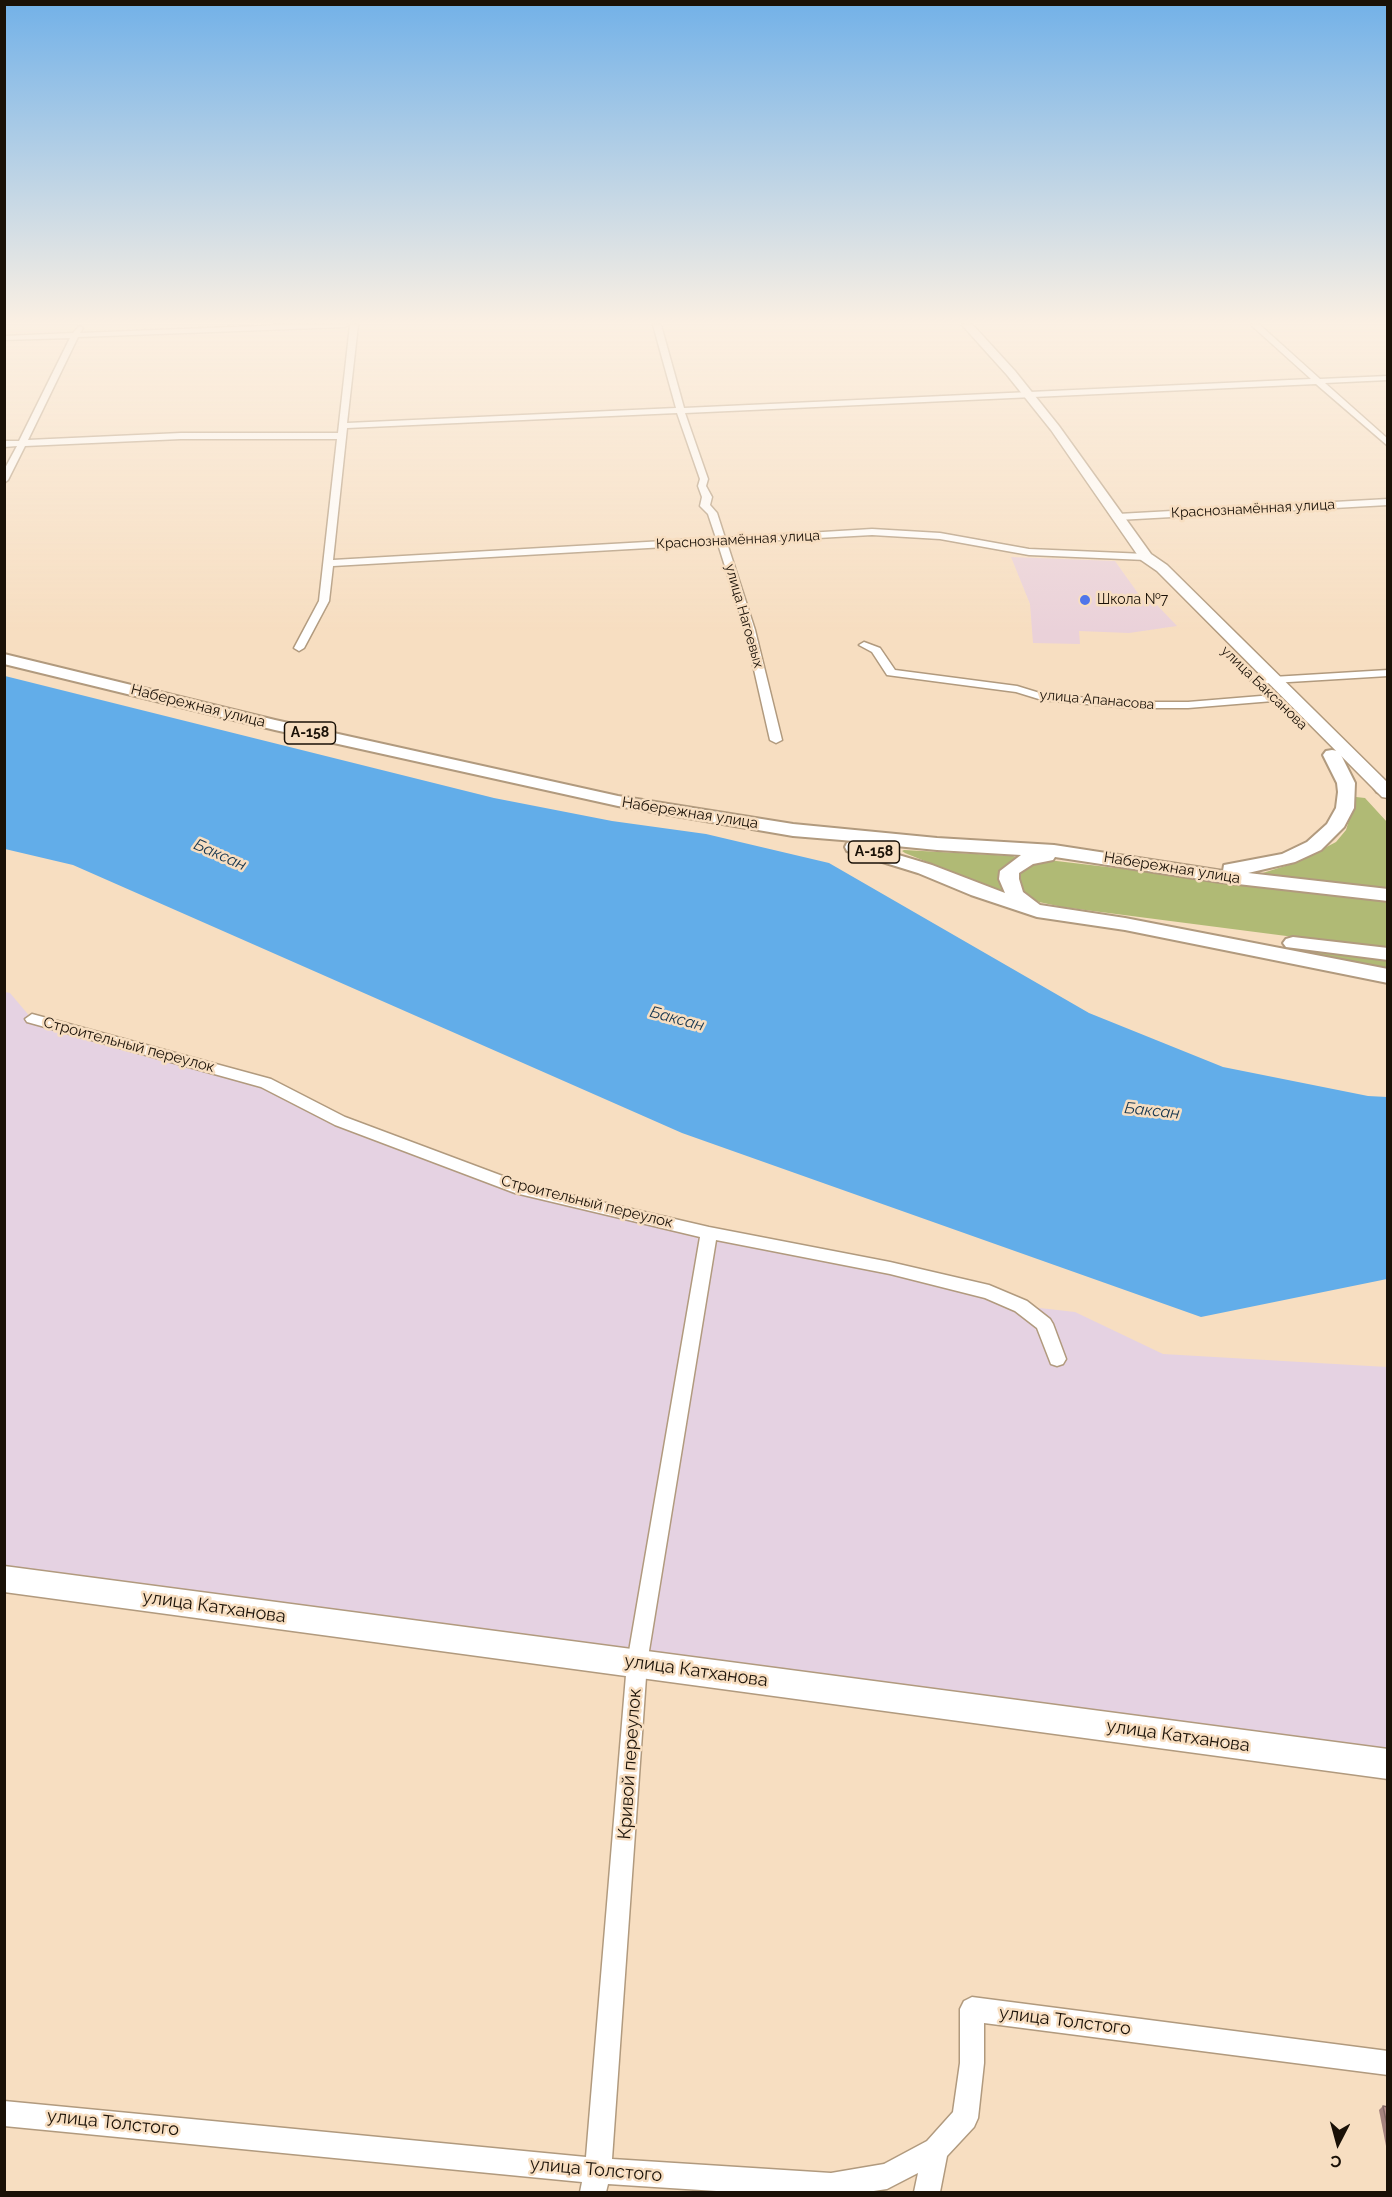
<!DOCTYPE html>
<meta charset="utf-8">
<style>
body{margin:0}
#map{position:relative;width:1392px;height:2197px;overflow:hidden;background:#f7dec1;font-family:Raleway,sans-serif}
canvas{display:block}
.frame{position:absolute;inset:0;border:6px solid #1a1107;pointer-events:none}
.north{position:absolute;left:1308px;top:2113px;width:60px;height:60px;-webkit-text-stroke:4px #f7dec1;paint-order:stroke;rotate:186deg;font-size:16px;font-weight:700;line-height:24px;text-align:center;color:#1a1107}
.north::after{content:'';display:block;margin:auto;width:21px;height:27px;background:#1a1107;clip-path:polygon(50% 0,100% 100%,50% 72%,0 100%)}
</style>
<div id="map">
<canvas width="1392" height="2197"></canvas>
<div class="frame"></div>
<div class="north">С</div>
</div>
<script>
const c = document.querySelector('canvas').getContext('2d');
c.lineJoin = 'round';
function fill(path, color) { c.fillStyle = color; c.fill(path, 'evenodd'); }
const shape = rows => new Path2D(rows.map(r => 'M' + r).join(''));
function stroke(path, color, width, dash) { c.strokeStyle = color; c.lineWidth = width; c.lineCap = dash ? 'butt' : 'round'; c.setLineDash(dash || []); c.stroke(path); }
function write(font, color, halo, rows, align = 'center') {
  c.font = font + ' Raleway,sans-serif'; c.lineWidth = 5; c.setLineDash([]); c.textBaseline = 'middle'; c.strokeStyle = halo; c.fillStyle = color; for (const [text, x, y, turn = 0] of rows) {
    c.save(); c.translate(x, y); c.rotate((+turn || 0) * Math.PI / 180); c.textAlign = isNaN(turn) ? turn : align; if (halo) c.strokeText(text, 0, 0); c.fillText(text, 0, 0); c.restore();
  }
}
fill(shape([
 [5,992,10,993,32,1019,266,1083,340,1121,521,1189,749,1239,1022,1306,1075,1312,1163,1354,1387,1367,1387,1764,5,1579]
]), '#e5d2e2');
fill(shape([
 [1011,557,1115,561,1145,603,1157,605,1177,626,1129,633,1079,631,1080,644,1033,643,1030,604]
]), '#ead1d9');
fill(shape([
 [1356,797,1365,798,1387,822,1387,890,1253,876,1298,862,1336,842,1346,830],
 [904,850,1013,856,1017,858,1003,870,1003,893,905,853,902,851],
 [1048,860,1387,900,1387,949,1062,907,1039,902,1024,894,1019,882,1022,870,1032,864],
 [1237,941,1387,961,1387,973]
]), '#b0ba75');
fill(shape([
 [5,676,494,798,612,821,706,834,829,863,1089,1013,1223,1067,1368,1096,1387,1097,1387,1279,1201,1317,682,1133,73,865,5,849]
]), '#62ade9');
const street = shape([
 [283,325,349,325,345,327,78,337,28,440,181,433,338,433,350,325,358,325,347,423,676,408,653,325,661,325,684,408,1311,379,1251,325,1260,325,1320,379,1388,376,1388,380,1325,383,1388,439,1388,446,1316,384,685,413,708,479,706,486,712,497,710,505,717,513,725,538,872,529,940,533,1029,549,1146,554,1151,557,1146,560,1029,555,940,539,872,535,727,543,755,630,782,740,776,743,770,740,745,630,718,544,333,566,329,601,304,648,299,651,294,648,319,601,337,439,181,439,25,446,8,480,4,483,4,470,17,446,4,447,4,441,19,441,70,338,4,340,4,336,73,333,79,326,83,328,80,333,283,325],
 [677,413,700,479,698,486,702,497,700,506,708,514,716,538,333,560,347,428,677,413],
 [1388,499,1388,505,1118,520,1113,517,1118,514,1388,499],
 [864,642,880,648,895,670,1017,686,1043,694,1132,702,1188,702,1273,695,1279,698,1273,701,1188,708,1132,708,1042,700,1016,692,887,675,872,652,859,645,864,642],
 [1388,670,1388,676,1256,684,1251,681,1256,678,1388,670],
 [32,1014,271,1079,345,1117,524,1184,709,1227,890,1262,989,1285,1027,1301,1050,1319,1053,1324,1066,1359,1063,1364,1057,1366,1051,1364,1037,1328,1015,1311,985,1298,890,1274,716,1240,647,1663,612,2159,831,2173,884,2164,927,2141,953,2112,960,2063,960,2009,964,2001,972,1997,1388,2051,1388,2075,984,2023,984,2063,978,2118,974,2127,947,2156,940,2192,914,2192,918,2173,887,2189,867,2192,732,2192,608,2184,606,2192,580,2192,582,2182,4,2126,4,2101,586,2157,627,1663,700,1237,515,1193,335,1125,261,1087,27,1022,25,1019,32,1014]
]);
const secondary = shape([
 [962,325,973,325,1015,371,1059,426,1151,554,1167,565,1388,783,1388,798,1382,797,1157,571,1141,560,1051,430,1007,375,962,325],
 [4,1566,1388,1749,1388,1779,4,1592,4,1566]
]);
const primary = shape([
 [4,654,275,720,618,796,793,824,937,838,1054,845,1223,871,1224,865,1282,854,1307,842,1327,824,1336,808,1338,792,1337,783,1323,755,1326,751,1332,750,1338,751,1341,755,1355,783,1354,808,1344,827,1321,850,1295,862,1248,873,1388,889,1388,901,1220,882,1055,857,1053,860,1033,864,1019,873,1019,879,1023,892,1040,905,1125,918,1388,969,1388,983,1125,930,1037,917,971,895,918,873,847,851,845,847,847,843,854,841,793,836,618,806,275,730,4,664,4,654],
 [855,842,937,850,1021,855,1000,871,999,879,1005,893,932,865,855,842],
 [1383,783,1388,784,1388,796,1377,792,1374,788,1377,784,1383,783],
 [1293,937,1388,948,1388,960,1286,947,1283,943,1286,939,1293,937]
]);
stroke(street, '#b19a7e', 3);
stroke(secondary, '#b19a7e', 3);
stroke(primary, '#b19a7e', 4);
fill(street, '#fff');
fill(secondary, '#fff');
fill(primary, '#fff');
fill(shape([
 [1383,2106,1388,2107,1388,2146,1386,2146,1379,2110]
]), '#a5847f');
const building = shape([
 [1383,2106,1388,2107,1388,2130,1383,2106]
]);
fill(building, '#c09994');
stroke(building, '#866b68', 1.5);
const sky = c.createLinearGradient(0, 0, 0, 633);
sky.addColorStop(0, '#72b1e8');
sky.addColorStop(0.51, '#fbf0e3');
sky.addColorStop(1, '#fbf0e300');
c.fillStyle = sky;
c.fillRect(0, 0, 1392, 633);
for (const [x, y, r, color] of [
 [1085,600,6,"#5076ea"]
]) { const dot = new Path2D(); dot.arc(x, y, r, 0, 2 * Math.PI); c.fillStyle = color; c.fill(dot); stroke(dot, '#f7dec1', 2); }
write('14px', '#1a1107', '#f7dec1', [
 ["Краснознамённая улица",1253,509,-3],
 ["Краснознамённая улица",738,540,-3],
 ["улица Нагоевых",744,616,74],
 ["улица Баксанова",1264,688,44],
 ["улица Апанасова",1097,700,5]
]);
write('14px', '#1a1107', '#f7dec1', [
 ["Школа №7",1097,600]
], 'left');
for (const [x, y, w] of [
 [310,733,51],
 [874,852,51]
]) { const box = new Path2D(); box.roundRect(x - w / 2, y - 11, w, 22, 4.5); c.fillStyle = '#f7dec1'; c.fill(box); stroke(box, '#1a1107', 1.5); }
write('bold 14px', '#1a1107', null, [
 ["А-158",310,733],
 ["А-158",874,852]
]);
write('15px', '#1a1107', '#f7dec1', [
 ["Набережная улица",198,706,14],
 ["Набережная улица",690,813,9],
 ["Набережная улица",1172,868,9],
 ["Строительный переулок",129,1045,15],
 ["Строительный переулок",587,1202,14]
]);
write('italic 16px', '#15354e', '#f7dec1', [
 ["Баксан",220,855,24],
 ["Баксан",677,1019,15],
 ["Баксан",1152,1111,6]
]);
write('18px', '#1a1107', '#f7dec1', [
 ["улица Катханова",214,1607,8],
 ["улица Катханова",696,1671,8],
 ["улица Катханова",1178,1736,8],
 ["Кривой переулок",630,1764,-86],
 ["улица Толстого",1065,2021,7],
 ["улица Толстого",113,2123,6],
 ["улица Толстого",596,2170,5]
]);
</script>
